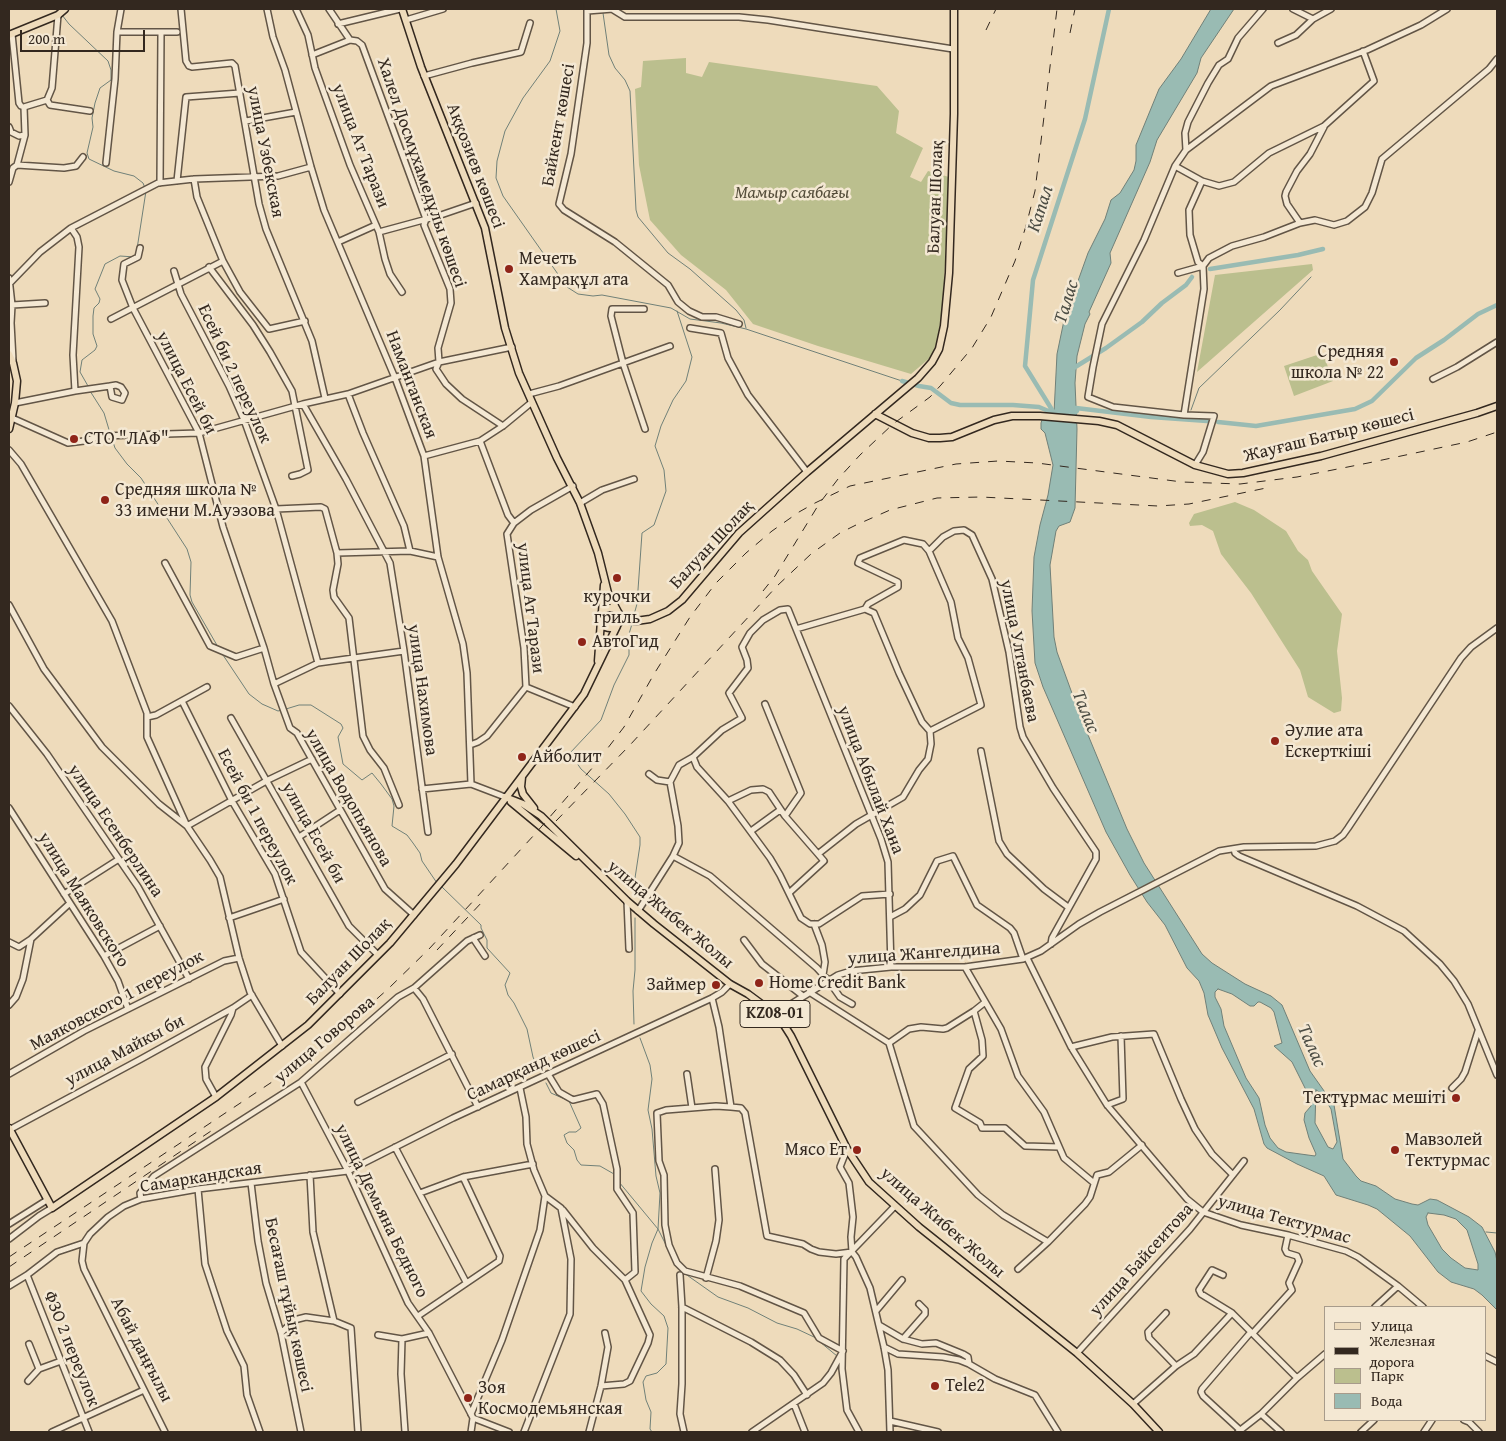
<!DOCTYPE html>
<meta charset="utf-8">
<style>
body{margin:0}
#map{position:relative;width:1506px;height:1441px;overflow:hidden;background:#eedbbb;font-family:"Gentium Book Plus",serif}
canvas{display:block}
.frame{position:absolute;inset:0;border:10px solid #33281f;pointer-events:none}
.legend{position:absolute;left:1324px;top:1306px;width:162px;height:115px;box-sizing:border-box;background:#f4e8d3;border:1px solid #a79b8b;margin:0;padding:6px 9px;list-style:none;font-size:15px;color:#33281f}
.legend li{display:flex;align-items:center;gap:10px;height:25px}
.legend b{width:25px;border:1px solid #a79b8b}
.scale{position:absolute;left:20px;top:30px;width:125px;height:22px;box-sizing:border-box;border:2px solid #33281f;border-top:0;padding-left:6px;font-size:15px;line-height:18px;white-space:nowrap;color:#33281f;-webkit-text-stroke:4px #f4e8d3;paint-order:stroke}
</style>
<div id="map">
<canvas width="1506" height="1441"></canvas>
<div class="frame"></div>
<ul class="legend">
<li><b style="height:6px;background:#eedbbb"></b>Улица</li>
<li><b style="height:6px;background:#33281f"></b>Железная дорога</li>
<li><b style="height:14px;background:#bbbf8e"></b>Парк</li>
<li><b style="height:14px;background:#99bbb3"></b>Вода</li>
</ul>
<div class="scale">200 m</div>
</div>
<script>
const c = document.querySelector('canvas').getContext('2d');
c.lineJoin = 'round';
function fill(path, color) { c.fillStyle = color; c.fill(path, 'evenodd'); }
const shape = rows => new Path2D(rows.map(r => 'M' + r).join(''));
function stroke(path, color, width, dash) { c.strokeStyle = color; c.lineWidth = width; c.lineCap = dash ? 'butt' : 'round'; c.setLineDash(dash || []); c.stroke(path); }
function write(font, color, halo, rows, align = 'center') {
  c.font = font + ' "Gentium Book Plus",serif'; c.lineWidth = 5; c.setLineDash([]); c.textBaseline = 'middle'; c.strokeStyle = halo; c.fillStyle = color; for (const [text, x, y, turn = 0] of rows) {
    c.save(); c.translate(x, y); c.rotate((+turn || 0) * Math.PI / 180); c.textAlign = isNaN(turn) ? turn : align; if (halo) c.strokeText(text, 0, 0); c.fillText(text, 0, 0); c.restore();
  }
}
fill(shape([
 [686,58,686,73,702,77,709,62,877,86,899,111,896,133,923,148,910,177,921,182,928,171,949,177,942,326,932,356,911,374,818,346,753,324,726,290,681,255,650,220,639,165,635,89,641,87,643,61],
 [1312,264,1313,270,1197,372,1215,275],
 [1323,353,1333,381,1294,396,1284,366],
 [1235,502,1254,510,1286,531,1298,551,1308,560,1312,571,1342,614,1337,651,1342,698,1341,711,1334,713,1308,697,1300,670,1251,593,1221,554,1213,531,1202,525,1190,526,1189,523,1194,514]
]), '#bbbf8e');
const water = shape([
 [1211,9,1234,9,1201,58,1197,73,1157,140,1150,162,1110,253,1111,263,1089,312,1090,314,1085,324,1077,356,1075,383,1077,429,1075,508,1070,522,1059,526,1056,531,1050,565,1054,637,1057,652,1081,718,1127,829,1144,863,1202,954,1212,963,1245,984,1271,996,1282,1005,1310,1071,1334,1105,1343,1159,1356,1176,1361,1181,1376,1186,1395,1199,1412,1204,1418,1205,1430,1199,1437,1200,1469,1217,1482,1227,1495,1252,1497,1261,1497,1310,1482,1295,1474,1289,1451,1282,1438,1272,1410,1236,1377,1209,1368,1205,1336,1195,1324,1176,1297,1164,1267,1148,1264,1144,1254,1109,1222,1048,1208,1015,1204,993,1199,981,1187,968,1165,925,1147,902,1130,875,1106,832,1043,687,1035,663,1032,611,1034,557,1040,525,1048,495,1053,465,1045,433,1041,429,1041,423,1043,417,1054,413,1057,354,1067,306,1069,306,1088,253,1105,219,1111,200,1120,193,1134,170,1136,161,1136,145,1159,89,1181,59,1211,9],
 [1218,989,1232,994,1250,1006,1254,1006,1258,1002,1260,1002,1271,1008,1274,1012,1282,1043,1274,1046,1292,1062,1312,1102,1311,1106,1305,1113,1304,1120,1309,1138,1316,1154,1315,1156,1286,1152,1278,1148,1270,1138,1265,1125,1259,1098,1246,1078,1224,1026,1221,1009,1215,997,1215,992,1218,989],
 [1316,1090,1321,1093,1331,1109,1337,1142,1333,1149,1328,1147,1315,1123,1316,1090],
 [1428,1213,1444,1215,1456,1219,1467,1230,1478,1264,1478,1270,1465,1268,1451,1258,1442,1249,1428,1225,1426,1217,1428,1213]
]);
fill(water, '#99bbb3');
stroke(water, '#708078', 1);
stroke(shape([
 [556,9,560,31,550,61,523,98,505,131,497,161,496,178,503,196,567,287,578,294,593,296,602,295,671,308,690,319,721,323,746,329,902,381],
 [603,13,609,55,615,68,625,80,630,91,636,210,638,217,668,253,690,269,736,310,744,320,746,328],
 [62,15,69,24,108,61,111,70,111,80,100,88,95,103,92,118,93,127,87,153,89,159,114,171,134,176,143,183,145,188],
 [137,249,146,191],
 [88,386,80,372,82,360,95,350,97,346,93,334,93,316,94,308,99,303,100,299,95,289,105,264,120,256,135,257],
 [90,391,104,413,110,433],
 [1191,410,1199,388,1280,310,1311,277],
 [112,439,115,448,127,464,141,478,187,549,191,562,190,595,192,602,218,647],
 [633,618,637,604,642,533,654,525,666,491,664,470,655,446,661,426,673,400,686,381,692,357,677,311],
 [632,624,629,634,629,655,614,685,601,720,570,753,581,769,609,794,625,814,640,837,640,845,635,878],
 [221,652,249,694,262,704,278,711,282,710],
 [286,709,299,705,311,705,341,724,343,728,338,737,343,764,362,780,372,773,381,784,392,799,394,806,392,826,407,835,413,843,420,853,422,861,437,883],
 [442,887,481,925,481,928,487,940,487,948,510,973,505,985,508,995,514,1003,527,1029,533,1057,538,1069],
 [634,1024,633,991,635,970,635,918],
 [640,1038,650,1065,652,1079,648,1110,652,1129,656,1176,660,1193,658,1229,652,1243,645,1267,641,1291,651,1304,664,1316,668,1328,666,1364,657,1373,646,1376,643,1382,646,1400,651,1412,650,1429,652,1432],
 [546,1083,551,1093,569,1101,581,1128,576,1132,569,1132,564,1135,567,1143,574,1150,577,1160,581,1165,600,1166,614,1174],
 [619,1182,658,1229,669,1251],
 [1486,1232,1497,1233],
 [684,1273,718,1297,748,1308,777,1323,797,1329,814,1337,837,1356],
 [849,1402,850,1411]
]), '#708078', 1);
stroke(shape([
 [1210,269,1298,255,1323,249],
 [1072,369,1106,348,1142,322,1162,303,1186,285,1192,277],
 [902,381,919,386,931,388,951,403,960,405,1013,405,1039,407,1053,413],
 [1054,413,1025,366,1033,280,1085,119,1109,9],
 [1072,415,1077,411,1076,408,1151,417,1207,421],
 [1218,422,1256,426,1355,409,1372,401,1416,358,1444,340,1478,314,1497,305]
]), '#99bbb3', 4.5);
const minor = shape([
 [181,9,186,61,189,66,192,67,232,63,235,66,259,204,266,229,312,341,325,398],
 [267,9,273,37,285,70,311,167,324,210,395,378,424,456,438,557,463,644,467,673,471,784],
 [296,9,308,35,315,68,350,165,379,232,385,259,390,274,402,292],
 [329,9,350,40],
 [587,9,587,43,571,154,559,204,564,210,615,242,668,285,678,302,689,311,702,317,716,317,739,324],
 [612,9,625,17,739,17,768,20,953,49],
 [1293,9,1313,19],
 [587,11,613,9],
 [58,15,52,88,47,100,50,105,90,111],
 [406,20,443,9],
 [338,24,400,9],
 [117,32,177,32],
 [12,34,19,103,21,106,24,107],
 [1278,43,1296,35,1313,19,1331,9],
 [312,55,350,40,357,41,362,45,426,219,424,225,450,289,451,303,438,348,439,362,436,369,446,384,462,399,503,426],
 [424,76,472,63,521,52,530,23],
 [246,121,296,112],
 [9,127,11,132,19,136,25,135],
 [1186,150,1185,133,1188,122,1208,83,1219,65,1228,59,1238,38,1263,9],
 [106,163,115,79,117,32,121,9],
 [17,165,64,168,76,166,83,157],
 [1175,166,1202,181,1219,186,1234,182,1269,153,1324,126,1374,81,1363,51],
 [177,181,186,97,240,93],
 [9,182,13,168,17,165,25,135,24,107,47,100],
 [160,183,161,33],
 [1300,223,1287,204,1285,196,1286,192,1297,171,1310,154,1324,127],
 [71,228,77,237,79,247,73,355,75,391],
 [379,232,438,216,476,203],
 [338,242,376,225],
 [140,248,138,257,124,264,122,280,133,308,199,433,223,527,264,648,274,684,290,728,297,733,385,889,414,915],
 [223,261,240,292,269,329,305,321],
 [209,267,253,325,270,352,292,391,308,470,300,474,292,476],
 [174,271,181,294,229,386,244,420,276,509,318,663],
 [1178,273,1203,266,1209,258,1232,246,1264,237,1300,223,1315,220,1334,225,1347,221,1365,207,1372,193,1382,159,1489,69,1497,59],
 [9,278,12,305,11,323,13,360],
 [10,283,40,252,71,228,158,183,194,179,278,176,311,167],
 [12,305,45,303],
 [644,309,612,309,611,316,623,363,645,429],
 [111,319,223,261,197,197,194,179],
 [690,328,721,333,728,358,748,395,807,472],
 [1433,379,1457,367,1497,342],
 [348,394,363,433,404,526,410,551],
 [529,394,559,386,670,346],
 [15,403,75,391,110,386,116,385,121,387,125,393,122,400,112,397,110,386],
 [303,404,346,479,390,563,404,651,428,832],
 [1184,415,1113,407,1088,397,1093,367,1102,324,1144,240,1175,166,1186,150,1271,86,1367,50,1421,25,1447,9],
 [12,418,68,443,84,441,102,436,199,433,303,404,348,394,439,362,512,347],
 [480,441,508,515,514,523],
 [9,450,21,464,112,621,147,713,147,737,187,826,210,860,220,877,239,958,250,992,282,1046],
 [424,456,480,441,503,426,532,402],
 [1195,465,1203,452,1214,416,1184,415,1204,289,1203,266,1198,262,1190,235,1189,210,1202,181],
 [580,503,602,490,634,479],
 [276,509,321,507,325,509,337,553,338,564,333,590,334,597,349,618,363,736,370,750,384,768,399,805],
 [929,551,943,537,954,531,964,530,972,535,992,579,1009,652,1020,727,1023,737,1053,788,1096,852,1096,859,1052,938,1051,944],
 [337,553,410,551,438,557],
 [165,563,210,646,236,657,264,648],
 [9,605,44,669,102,747,159,804,187,826,268,780,312,759],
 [796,629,865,609,868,604,898,587,898,582,858,563,860,558,904,540,923,544,929,551,951,602,958,638,968,658,981,705,930,731],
 [274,684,318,663,404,651],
 [526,687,575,707],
 [182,701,232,801,275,874,301,952,340,994],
 [765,704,801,793,785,816],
 [9,706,47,754,138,887,189,979],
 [147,717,156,715,207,687],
 [231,718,349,926,378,955],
 [470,745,478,742,487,736,526,687,524,648,507,534,514,523,531,510,573,486],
 [981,751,999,841,1007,854,1044,889,1068,907],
 [693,757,697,767,728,801,770,858,780,875,801,918,810,924,819,924,862,896,890,894],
 [649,774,657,780,670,782],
 [422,789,471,784,505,797],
 [728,801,751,790,763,789,769,792,785,816,818,854],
 [9,808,104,956,118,981,128,1009],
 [751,831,780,810],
 [299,837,340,810],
 [1234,849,1235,853,1239,856,1357,906,1404,931,1440,964,1454,981,1468,1004,1497,1075],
 [673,856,710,876,817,968,828,980,840,997,852,1004],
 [789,893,824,861,818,854,856,824,903,797,919,770,928,759,931,744,930,731,922,722,899,673,874,613,865,609],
 [64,894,119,859],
 [627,901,629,949],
 [638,911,673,856,679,843,678,826,670,782,679,765,693,757,722,730,742,718,729,693,748,668,747,660,742,647,750,633,763,620,780,610,788,609,881,839,888,862,891,967],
 [890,917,905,909,920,895,937,861,953,856,977,905,1010,928,1014,933,1023,959],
 [229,918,284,899],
 [814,924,822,945,825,962,823,975],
 [473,938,485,956],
 [31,939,69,904],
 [744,940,762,964,803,996],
 [9,942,19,947,31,939,23,979,16,997,9,1005],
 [104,956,160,926],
 [1027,958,1071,1047,1107,1105,1187,1199,1203,1212,1241,1225,1288,1235,1346,1251,1358,1257,1398,1286,1423,1307],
 [965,967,1001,1029,1018,1076,1044,1112,1064,1158,1094,1183],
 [414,988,423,999,478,1107],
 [809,992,889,1043,914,1126,978,1195,1003,1215,1048,1242],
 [712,998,719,1027,731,1107,741,1108,745,1113,767,1236,803,1244,811,1249,819,1252,836,1254,852,1252,856,1257,870,1288,884,1347,888,1370,890,1432],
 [984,1003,974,1011,982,1040,983,1056,969,1069,955,1108,980,1123,982,1128,1005,1128,1025,1146,1059,1147],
 [775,1014,838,975,851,971,891,967,965,967,1023,959,1041,951,1079,924,1100,912,1219,851,1244,847,1316,846,1335,841,1343,835,1348,828,1461,658,1471,647,1497,628],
 [889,1043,909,1029,921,1027,943,1029,947,1028,974,1011],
 [1071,1047,1112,1037,1154,1034,1181,1099,1195,1129,1212,1154,1233,1175],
 [9,1074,84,1031,224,961,239,958],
 [548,1074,559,1092,573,1100,597,1094,603,1104,617,1169,617,1189,633,1213,635,1272,625,1280],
 [687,1074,692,1108],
 [301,1082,348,1171,408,1303,429,1333,471,1414,473,1418,471,1432],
 [1452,1088,1461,1079,1465,1072,1478,1031],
 [216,1097,206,1079,205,1067,231,1015,233,1008],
 [358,1102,452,1054],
 [1107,1105,1123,1099,1121,1036],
 [731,1107,716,1106,666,1110,657,1113,659,1161,664,1175,665,1225,669,1245,677,1263,685,1271,740,1286,804,1313,819,1338,843,1351,831,1373,823,1383,752,1432],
 [9,1130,141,1059,233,1008,252,995],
 [395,1147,466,1282],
 [847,1149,840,1167,849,1183,853,1217,851,1237,852,1252],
 [310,1175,313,1232,334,1321],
 [251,1183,258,1241,266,1283,281,1333,301,1432],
 [198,1189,205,1264,227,1331,244,1366,247,1395,260,1432],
 [420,1193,463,1177,533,1164],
 [141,1199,140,1193,154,1176,301,1082,398,997,414,988,467,941,480,935],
 [563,1210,593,1248,625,1280,650,1335,648,1343,630,1381,624,1384,601,1386],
 [9,1224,47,1200],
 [9,1239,39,1216,52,1208],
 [1018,1269,1048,1242,1085,1204,1090,1197,1097,1175,1109,1172,1142,1145],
 [27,1275,89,1432],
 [680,1275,682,1307,682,1384,680,1414,684,1432],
 [1223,1275,1212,1270,1199,1290,1201,1294,1232,1313,1297,1378],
 [706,1278,716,1241,719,1220,715,1169],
 [9,1286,27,1275,57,1252,84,1243],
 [682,1307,751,1342,780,1360,794,1375,807,1395],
 [1375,1307,1398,1286],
 [876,1311,902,1280],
 [1166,1313,1148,1332,1149,1338,1176,1366],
 [418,1316,499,1261,500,1256,463,1177],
 [879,1325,903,1339,922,1344,936,1343,963,1354,968,1357,969,1364],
 [281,1333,292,1322,298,1319,306,1317,334,1321,351,1328,358,1432],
 [1253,1333,1292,1290,1289,1283,1299,1261,1297,1256,1287,1253,1285,1249,1288,1235],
 [378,1335,402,1339,429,1333],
 [402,1339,401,1374,405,1432],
 [903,1339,925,1314,925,1310,919,1304],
 [29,1344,39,1369],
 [884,1347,898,1354,943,1357,959,1360,969,1364,995,1379,1035,1395,1058,1432],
 [1077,1353,1190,1229,1244,1161],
 [1485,1356,1497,1362],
 [28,1381,39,1369,61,1361],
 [794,1404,805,1432],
 [1133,1404,1176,1366,1194,1354,1232,1313],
 [471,1414,502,1340,540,1230,545,1196,534,1170,527,1144,526,1117,520,1088],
 [1261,1414,1281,1432],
 [473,1418,509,1432],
 [1464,1420,1469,1422,1479,1432],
 [890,1421,938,1432],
 [1240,1430,1203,1396,1201,1392,1202,1389,1251,1332],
 [52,1432,144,1390],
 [165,1432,84,1269,82,1261,84,1243,90,1234,108,1217,124,1206,141,1199,198,1189,348,1171,453,1118,712,998,722,992,730,984],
 [524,1432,570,1314,571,1259,561,1208,545,1196],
 [589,1432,601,1386,608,1347,605,1333],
 [859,1432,847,1410,842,1369,844,1259,895,1206],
 [1238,1432,1261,1414,1297,1378,1325,1354],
 [1361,1432,1374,1420],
 [1424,1432,1432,1420]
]);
const major = shape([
 [402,9,421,67,485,228,505,328,519,373,557,458,580,503,598,553,608,593,618,612],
 [9,35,58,15,65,9],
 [9,354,13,363,17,381,15,403,9,429],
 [875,414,912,433,929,438,940,438,952,437,994,420,1012,416,1040,416,1099,421,1117,425,1195,465,1228,474,1243,473,1321,456,1477,413,1497,406],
 '600 618a10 10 0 1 1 20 0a10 10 0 1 1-20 0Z',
 [602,612,604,585],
 [620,620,636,621,650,619,668,611,682,600,739,533,807,472,918,378,932,362,939,349,944,326,949,273,954,114,954,9],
 [598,661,601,621],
 [522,777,521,787,523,794,534,808],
 [505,797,523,804,541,816,627,901,654,924,730,984,748,994,775,1014,784,1025,791,1036,847,1149,869,1182,919,1227,1077,1353,1133,1404,1159,1432],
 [511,802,576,856],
 [9,1128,52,1208,216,1097,308,1025,390,943,456,864,584,694,617,626]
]);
stroke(minor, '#625546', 8);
stroke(major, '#33281f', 9);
stroke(minor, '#f4e8d3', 5);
stroke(major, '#eedbbb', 6);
stroke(shape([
 [986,30,996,9],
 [1070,33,1075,9],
 [763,591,775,576,819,504,838,479,860,455,893,424,930,397,941,385,972,348,991,317,1015,261,1026,226,1035,191,1057,9],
 [556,821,630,745,777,586,811,554,840,533,856,525,890,510,937,498,981,497,1158,506,1189,504,1271,487],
 [437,950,483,901],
 [9,1257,290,1070,336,1035,388,989,429,949,535,834,594,766,624,727,654,674,690,617,716,583,746,553,772,531,799,512,815,503,850,486,956,464,998,461,1037,463,1182,482,1240,484,1297,477,1368,463,1467,442,1497,432],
 [9,1267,214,1129]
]), '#33281f', 1, [9, 9]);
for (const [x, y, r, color] of [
 [509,269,5,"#8f2418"],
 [1394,362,5,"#8f2418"],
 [74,439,5,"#8f2418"],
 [105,500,5,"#8f2418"],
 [617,578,5,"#8f2418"],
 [582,642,5,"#8f2418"],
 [1275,741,5,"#8f2418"],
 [522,757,5,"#8f2418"],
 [759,983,5,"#8f2418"],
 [716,985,5,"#8f2418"],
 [1456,1098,5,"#8f2418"],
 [857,1150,5,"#8f2418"],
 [1395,1150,5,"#8f2418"],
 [935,1386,5,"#8f2418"],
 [468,1398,5,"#8f2418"]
]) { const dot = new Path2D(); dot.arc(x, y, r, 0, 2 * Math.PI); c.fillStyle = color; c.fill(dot); stroke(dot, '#f4e8d3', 2); }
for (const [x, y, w] of [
 [775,1014,70]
]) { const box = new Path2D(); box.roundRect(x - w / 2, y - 13.5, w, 27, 4); c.fillStyle = '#f4e8d3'; c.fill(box); stroke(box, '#33281f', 1); }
write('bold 16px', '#33281f', null, [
 ["KZ08-01",775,1014]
]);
write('18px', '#33281f', '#f4e8d3', [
 ["Байкент көшесі",559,125,-80],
 ["улица Ат Тарази",360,146,69],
 ["улица Узбекская",265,152,79],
 ["Аққозиев көшесі",475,166,69],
 ["Халел Досмұхамедұлы көшесі",421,173,71],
 ["Балуан Шолақ",936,197,-88],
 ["Есей би 2 переулок",234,374,65],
 ["улица Есей би",186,383,63],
 ["Наманганская",411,385,69],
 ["Жауғаш Батыр көшесі",1329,436,-14],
 ["Балуан Шолақ",712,545,-47],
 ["улица Ат Тарази",530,608,83],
 ["улица Ултанбаева",1019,651,79],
 ["улица Нахимова",422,690,82],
 ["улица Абылай Хана",870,780,69],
 ["улица Водопьянова",348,798,60],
 ["Есей би 1 переулок",257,817,62],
 ["улица Есенберлина",115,831,56],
 ["улица Есей би",313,833,61],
 ["улица Маяковского",83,900,58],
 ["улица Жибек Жолы",670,915,40],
 ["улица Жангелдина",924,954,-4],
 ["Балуан Шолақ",349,962,-46],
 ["Маяковского 1 переулок",117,1001,-28],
 ["улица Говорова",325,1040,-40],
 ["улица Майкы би",125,1051,-28],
 ["Самарқанд көшесі",534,1066,-25],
 ["Самаркандская",201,1178,-9],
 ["улица Демьяна Бедного",381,1211,64],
 ["улица Тектурмас",1284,1220,16],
 ["улица Жибек Жолы",942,1223,41],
 ["улица Байсеитова",1142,1260,-48],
 ["Бесағаш тұйық көшесі",288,1305,78],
 ["ФЗО 2 переулок",71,1349,68],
 ["Абай даңғылы",141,1350,63]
]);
write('italic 18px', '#554e3b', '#f4e8d3', [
 ["Мамыр саябағы",792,193]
]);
write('18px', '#33281f', '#f4e8d3', [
 ["Мечеть",519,259],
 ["Хамрақұл ата",519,280],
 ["Средняя",1384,352,"right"],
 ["школа № 22",1384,373,"right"],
 ["СТО \"ЛАФ\"",84,439],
 ["Средняя школа №",115,490],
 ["33 имени М.Ауэзова",115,511],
 ["курочки",617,597,"center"],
 ["гриль",617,618,"center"],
 ["АвтоГид",592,642],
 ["Әулие ата",1285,731],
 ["Ескерткіші",1285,752],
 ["Айболит",532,757],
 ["Home Credit Bank",769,983],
 ["Займер",706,985,"right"],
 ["Тектұрмас мешіті",1446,1098,"right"],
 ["Мавзолей",1405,1140],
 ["Тектурмас",1405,1161],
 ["Мясо Ет",847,1150,"right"],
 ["Tele2",945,1386],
 ["Зоя",478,1388],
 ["Космодемьянская",478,1409]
], 'left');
write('italic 19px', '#4c4d44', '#f4e8d3', [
 ["Капал",1041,209,-72],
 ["Талас",1067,302,-73],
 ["Талас",1085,712,68],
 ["Талас",1311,1046,66]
]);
</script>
